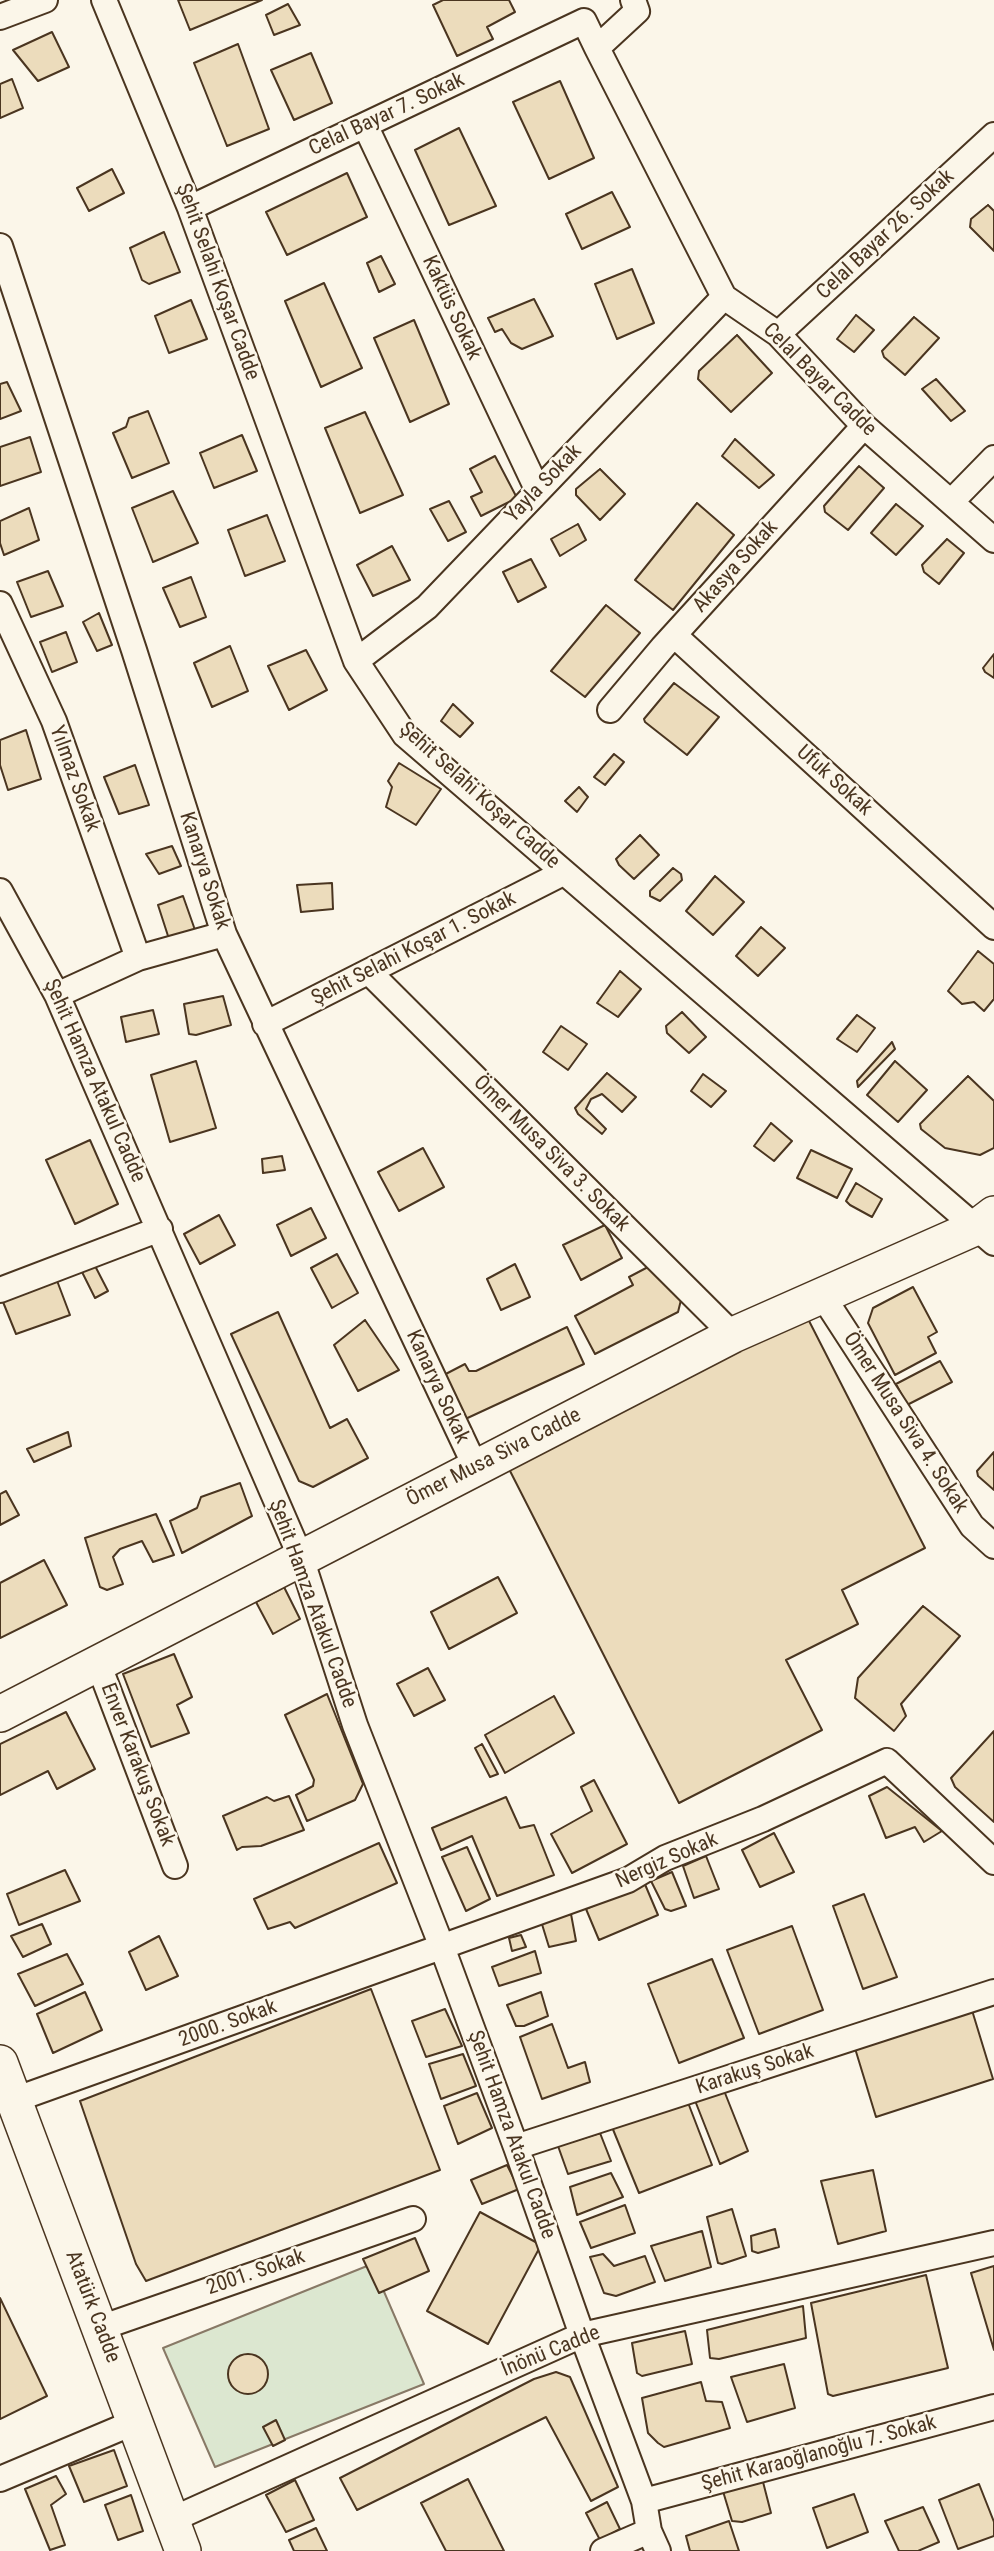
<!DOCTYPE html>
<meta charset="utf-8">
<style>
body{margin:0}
canvas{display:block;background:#fbf6e9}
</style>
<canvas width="994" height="2551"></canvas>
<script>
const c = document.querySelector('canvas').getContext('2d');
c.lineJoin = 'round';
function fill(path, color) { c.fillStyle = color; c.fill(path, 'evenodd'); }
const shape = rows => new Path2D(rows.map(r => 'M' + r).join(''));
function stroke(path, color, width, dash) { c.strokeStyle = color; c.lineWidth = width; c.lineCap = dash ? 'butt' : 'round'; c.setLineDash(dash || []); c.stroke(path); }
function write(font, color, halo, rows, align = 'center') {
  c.font = font + ' "Roboto Condensed",sans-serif'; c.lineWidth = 5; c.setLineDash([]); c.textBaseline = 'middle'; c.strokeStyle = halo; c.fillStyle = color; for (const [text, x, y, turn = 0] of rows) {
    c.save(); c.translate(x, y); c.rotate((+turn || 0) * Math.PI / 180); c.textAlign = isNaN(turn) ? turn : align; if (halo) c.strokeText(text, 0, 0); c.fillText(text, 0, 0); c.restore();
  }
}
const green = shape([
 [372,2264,424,2384,215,2467,163,2348,372,2264]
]);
fill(green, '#dce7d0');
stroke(green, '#887966', 2);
const building = shape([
 [178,0,262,0,190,30,178,0],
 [443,0,509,0,515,12,487,27,493,39,457,56,433,5,443,0],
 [288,4,300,25,274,35,266,15,288,4],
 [52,32,69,67,38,81,13,50,52,32],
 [238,44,269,129,227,146,194,63,238,44],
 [311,53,332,103,294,120,271,70,311,53],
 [12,79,23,108,0,118,0,84,12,79],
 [560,81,594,158,549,179,513,102,560,81],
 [459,128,496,206,449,225,415,150,459,128],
 [112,169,124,193,89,211,77,188,112,169],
 [347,173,367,217,287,255,266,212,347,173],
 [612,192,630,227,582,249,566,214,612,192],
 [988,205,994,211,994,251,970,227,971,219,988,205],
 [164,232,180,272,149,284,142,280,130,248,164,232],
 [381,256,395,284,379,292,367,263,381,256],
 [632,269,654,323,617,339,595,284,632,269],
 [324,283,362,368,321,387,285,301,324,283],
 [534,299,553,336,522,349,511,343,502,329,495,332,488,318,534,299],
 [191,300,207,339,169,353,155,316,191,300],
 [856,315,874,330,854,352,837,339,856,315],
 [914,317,939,338,905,375,884,357,882,351,914,317],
 [414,320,449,404,410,422,374,338,414,320],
 [737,335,772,373,731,412,698,379,699,371,737,335],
 [936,379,965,411,951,421,922,389,936,379],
 [7,382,21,411,0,419,0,384,7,382],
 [148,411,169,463,132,478,113,433,126,427,129,418,148,411],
 [365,412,403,495,360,513,325,428,365,412],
 [242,435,257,471,214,488,200,453,242,435],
 [30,437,41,472,0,486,0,447,30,437],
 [735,439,774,475,759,488,722,456,735,439],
 [495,456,517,498,481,516,471,497,482,492,470,469,495,456],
 [859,466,884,488,848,530,825,512,824,506,859,466],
 [600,469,625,494,600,520,576,495,576,489,600,469],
 [173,491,198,543,153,562,132,508,173,491],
 [449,501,466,532,448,541,430,509,449,501],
 [697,503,734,535,673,610,635,580,697,503],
 [896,504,923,526,896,555,871,533,896,504],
 [29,508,39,540,4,555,0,543,0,521,29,508],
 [267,515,285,561,245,576,228,530,267,515],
 [578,524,586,540,560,556,551,539,578,524],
 [947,539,964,553,939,584,924,572,922,565,947,539],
 [392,546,410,580,373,596,357,565,392,546],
 [531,559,546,587,518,602,503,572,531,559],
 [48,571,63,606,31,617,17,582,48,571],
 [191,577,206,617,180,627,163,588,191,577],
 [606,605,640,633,585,697,551,671,606,605],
 [99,613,112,645,97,651,83,622,99,613],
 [66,632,77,662,52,672,40,642,66,632],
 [230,646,248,691,212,707,194,663,230,646],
 [306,650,327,690,289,710,268,666,306,650],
 [994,654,994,678,985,672,983,668,994,654],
 [674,683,719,717,687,755,645,722,644,719,674,683],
 [453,704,473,723,460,737,441,721,453,704],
 [26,730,41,779,8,790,0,765,0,740,26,730],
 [614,754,624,762,605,785,594,777,614,754],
 [399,763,441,789,416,825,386,807,392,787,388,781,399,763],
 [135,765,149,805,119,814,104,777,135,765],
 [579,787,588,797,577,812,565,801,579,787],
 [640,835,659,855,634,879,619,865,616,859,640,835],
 [172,846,181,866,159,874,146,854,172,846],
 [673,868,681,874,682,880,660,901,650,896,650,891,673,868],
 [715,876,744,902,713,935,686,911,715,876],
 [332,883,333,909,301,912,297,885,332,883],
 [183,896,195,930,169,939,158,905,183,896],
 [761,927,785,948,758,976,736,956,761,927],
 [978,951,994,964,994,999,984,1011,974,1002,962,1004,948,991,978,951],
 [620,971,641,989,618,1017,597,1003,620,971],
 [223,996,231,1025,196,1035,189,1034,184,1004,223,996],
 [153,1010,159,1034,126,1042,121,1017,153,1010],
 [682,1012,706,1037,689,1053,667,1033,666,1026,682,1012],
 [857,1015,875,1028,857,1052,837,1039,857,1015],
 [561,1026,587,1044,568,1070,543,1052,561,1026],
 [892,1042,895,1049,858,1087,857,1081,892,1042],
 [196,1061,216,1128,170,1142,151,1075,196,1061],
 [895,1061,927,1090,898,1122,867,1095,895,1061],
 [607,1073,636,1097,622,1112,602,1094,591,1099,586,1109,606,1129,602,1134,578,1114,575,1108,607,1073],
 [703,1074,726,1091,711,1107,691,1091,703,1074],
 [968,1076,994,1101,994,1148,980,1155,945,1148,921,1129,920,1124,968,1076],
 [771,1123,792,1141,774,1161,754,1146,771,1123],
 [90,1140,118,1204,75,1224,46,1160,90,1140],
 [423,1148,444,1187,399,1211,378,1172,423,1148],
 [811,1150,852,1169,837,1198,797,1178,811,1150],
 [282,1156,285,1170,263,1173,262,1159,282,1156],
 [856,1183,882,1199,872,1217,850,1205,846,1201,856,1183],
 [311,1208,326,1238,291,1256,277,1225,311,1208],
 [219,1215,235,1245,200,1264,184,1234,219,1215],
 [605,1225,622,1258,581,1280,563,1245,605,1225],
 [337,1254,358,1293,332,1308,311,1268,337,1254],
 [93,1262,108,1291,95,1298,80,1268,93,1262],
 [515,1264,530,1297,501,1310,487,1279,515,1264],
 [648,1267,682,1296,678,1312,595,1354,575,1316,633,1285,629,1277,648,1267],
 [56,1278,70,1315,16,1334,1,1297,56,1278],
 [913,1287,937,1332,928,1337,936,1353,895,1375,868,1323,873,1308,913,1287],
 [278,1312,330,1428,347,1419,368,1458,313,1487,299,1481,231,1334,278,1312],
 [806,1315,925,1548,842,1590,858,1624,786,1660,822,1730,679,1803,508,1467,806,1315],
 [365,1320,399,1370,358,1391,334,1345,365,1320],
 [567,1327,584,1364,461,1421,438,1378,465,1364,469,1371,476,1371,567,1327],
 [940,1361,952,1382,907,1405,896,1384,940,1361],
 [68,1432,71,1446,34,1462,27,1449,68,1432],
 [994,1452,994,1490,978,1476,977,1471,994,1452],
 [240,1483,252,1516,182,1553,170,1521,197,1508,201,1497,240,1483],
 [6,1491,19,1515,0,1525,0,1494,6,1491],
 [156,1514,174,1555,153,1562,142,1541,120,1549,113,1557,123,1584,107,1590,100,1587,85,1538,156,1514],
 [44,1560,67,1605,0,1638,0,1583,44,1560],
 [498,1577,517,1613,449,1649,431,1612,498,1577],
 [284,1587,300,1619,273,1634,256,1602,284,1587],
 [923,1606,960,1636,901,1704,906,1716,894,1731,855,1698,858,1678,923,1606],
 [174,1654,192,1697,177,1705,189,1733,151,1747,123,1674,174,1654],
 [428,1668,445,1700,414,1716,397,1684,428,1668],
 [327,1694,363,1784,355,1800,307,1821,296,1795,313,1786,314,1780,285,1715,327,1694],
 [554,1696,574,1733,505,1773,485,1735,554,1696],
 [66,1712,95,1769,57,1789,48,1771,0,1795,0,1744,66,1712],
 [994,1731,994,1822,955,1787,951,1778,994,1731],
 [482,1744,498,1774,490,1777,475,1748,482,1744],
 [594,1780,627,1844,572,1873,551,1834,592,1811,581,1787,594,1780],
 [887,1787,942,1831,924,1842,915,1827,886,1838,869,1796,887,1787],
 [289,1796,304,1830,261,1846,242,1847,237,1850,223,1816,267,1797,274,1801,289,1796],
 [506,1797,520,1828,534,1825,554,1875,497,1896,472,1836,441,1850,432,1828,506,1797],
 [774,1833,794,1872,760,1887,742,1850,774,1833],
 [379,1843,397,1883,295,1928,290,1922,268,1929,254,1899,379,1843],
 [467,1847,490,1899,466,1911,442,1857,467,1847],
 [706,1856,719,1889,694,1898,683,1866,706,1856],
 [65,1870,80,1901,19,1925,7,1894,65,1870],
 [672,1872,686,1906,671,1911,665,1909,651,1881,672,1872],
 [644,1882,658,1915,599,1940,586,1909,644,1882],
 [864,1894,897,1977,863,1989,833,1906,864,1894],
 [571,1914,576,1941,549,1947,541,1921,571,1914],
 [42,1924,51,1944,23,1957,11,1936,42,1924],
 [792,1926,823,2010,759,2034,727,1950,792,1926],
 [521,1935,526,1947,512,1951,509,1938,521,1935],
 [159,1936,178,1976,146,1990,129,1952,159,1936],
 [535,1951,541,1973,499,1986,492,1967,535,1951],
 [67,1954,83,1984,35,2006,18,1974,67,1954],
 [712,1959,744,2038,679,2063,648,1984,712,1959],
 [371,1989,440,2170,146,2281,136,2264,80,2101,371,1989],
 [85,1992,102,2030,53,2053,37,2014,85,1992],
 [541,1992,548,2016,524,2026,516,2026,507,2005,541,1992],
 [971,2007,993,2079,876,2117,854,2045,971,2007],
 [445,2009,462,2046,426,2057,412,2021,445,2009],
 [552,2024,568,2068,585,2062,590,2082,542,2099,520,2037,552,2024],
 [463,2054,476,2086,441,2099,429,2064,463,2054],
 [723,2088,748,2151,720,2164,694,2098,723,2088],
 [477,2093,492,2128,458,2144,444,2106,477,2093],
 [687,2100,712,2165,639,2193,612,2127,687,2100],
 [600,2133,611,2161,568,2174,558,2146,600,2133],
 [507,2165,519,2189,482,2204,471,2180,507,2165],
 [873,2170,886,2231,838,2244,821,2181,873,2170],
 [611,2173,623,2197,577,2215,570,2187,611,2173],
 [625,2205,635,2233,591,2248,580,2222,625,2205],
 [732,2209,746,2256,722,2264,718,2263,707,2217,732,2209],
 [480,2212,541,2245,488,2344,427,2311,480,2212],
 [775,2229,779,2247,758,2253,752,2251,751,2236,775,2229],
 [702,2231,711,2267,665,2281,651,2246,702,2231],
 [415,2238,429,2271,379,2293,363,2259,415,2238],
 [603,2254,614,2266,645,2256,655,2282,616,2296,604,2293,590,2257,603,2254],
 [994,2266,994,2350,971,2273,994,2266],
 [926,2275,948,2368,833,2396,828,2394,811,2303,926,2275],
 [0,2298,47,2396,0,2419,0,2298],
 [803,2306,806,2338,719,2359,710,2358,707,2330,803,2306],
 [685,2331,692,2364,642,2376,637,2373,632,2343,685,2331],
 '228 2374a20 20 0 1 1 40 0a20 20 0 1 1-40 0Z',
 [784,2364,795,2408,747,2422,731,2377,784,2364],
 [556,2372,570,2377,618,2487,591,2501,546,2417,357,2510,340,2478,534,2379,556,2372],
 [701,2382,706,2401,722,2402,730,2428,664,2447,658,2443,648,2433,642,2398,701,2382],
 [276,2420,285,2440,273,2446,263,2427,276,2420],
 [114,2450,127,2486,84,2502,69,2466,114,2450],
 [56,2476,66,2494,51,2505,65,2545,50,2550,25,2489,56,2476],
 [762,2478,771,2513,742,2522,732,2521,722,2488,762,2478],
 [468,2479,504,2551,446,2551,421,2503,468,2479],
 [295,2480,314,2520,286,2532,266,2495,295,2480],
 [979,2484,994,2522,994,2536,958,2549,939,2500,979,2484],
 [854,2494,868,2532,827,2548,813,2508,854,2494],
 [131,2495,143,2531,118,2540,105,2505,131,2495],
 [607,2502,620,2529,600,2540,586,2513,607,2502],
 [923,2507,939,2542,918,2551,899,2551,885,2521,923,2507],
 [729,2521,739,2551,690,2551,686,2536,729,2521],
 [316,2528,327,2551,294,2551,289,2540,316,2528]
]);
fill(building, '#ecdcbc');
stroke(building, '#4a3520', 2);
const street = shape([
 [104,0,190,208,356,661,405,735,994,1243],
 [633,0,637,11,597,48,724,297,778,334,864,426,994,540],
 [0,17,45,0],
 [365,125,538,491],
 [190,208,584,21,597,48],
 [0,246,134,650,224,934,476,1468],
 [778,334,994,135],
 [951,502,994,458],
 [0,604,54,721,138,958],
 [674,635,994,927],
 [356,661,427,607,724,297],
 [610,710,663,647,864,426],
 [0,891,57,995,301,1558,355,1725,442,1947,516,2147,582,2335,644,2501,649,2531,658,2551],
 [369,972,733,1335],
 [57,995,138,958,224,934],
 [265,1024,563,873],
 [0,1290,160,1229],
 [822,1295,972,1526,994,1546],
 [98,1663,175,1866],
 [14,2100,628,1880,665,1858,763,1819,887,1761,994,1862],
 [516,2147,994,1992],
 [100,2328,413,2219],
 [0,2479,135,2422],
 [644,2501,994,2407],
 [171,2520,582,2335,994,2243],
 [603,2551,649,2531]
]);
const secondary = shape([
 [0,1714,733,1335,977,1227,994,1214],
 [0,2063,183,2551]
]);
stroke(street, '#4a3520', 28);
stroke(secondary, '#4a3520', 38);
stroke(street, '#fbf6e9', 24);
stroke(secondary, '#fbf6e9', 35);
write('21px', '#4a3520', '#fbf6e9', [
 ["Celal Bayar 7. Sokak",387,115,-25],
 ["Celal Bayar 26. Sokak",886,235,-43],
 ["Şehit Selahi Koşar Cadde",217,282,70],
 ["Kaktüs Sokak",451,308,65],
 ["Celal Bayar Cadde",819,380,45],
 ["Yayla Sokak",544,484,-46],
 ["Akasya Sokak",736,567,-48],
 ["Yılmaz Sokak",74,779,70],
 ["Ufuk Sokak",834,781,42],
 ["Şehit Selahi Koşar Cadde",479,796,42],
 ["Kanarya Sokak",204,871,72],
 ["Şehit Selahi Koşar 1. Sokak",414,949,-27],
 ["Şehit Hamza Atakul Cadde",94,1081,66],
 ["Ömer Musa Siva 3. Sokak",551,1154,45],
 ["Kanarya Sokak",437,1387,65],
 ["Ömer Musa Siva 4. Sokak",905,1423,57],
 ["Ömer Musa Siva Cadde",494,1458,-27],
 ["Şehit Hamza Atakul Cadde",312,1604,70],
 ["Enver Karakuş Sokak",137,1765,69],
 ["Nergiz Sokak",667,1861,-24],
 ["2000. Sokak",228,2024,-20],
 ["Karakuş Sokak",755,2070,-18],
 ["Şehit Hamza Atakul Cadde",511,2135,70],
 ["2001. Sokak",256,2273,-19],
 ["Atatürk Cadde",92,2307,69],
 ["İnönü Cadde",551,2352,-22],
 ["Şehit Karaoğlanoğlu 7. Sokak",819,2454,-15]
]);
</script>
